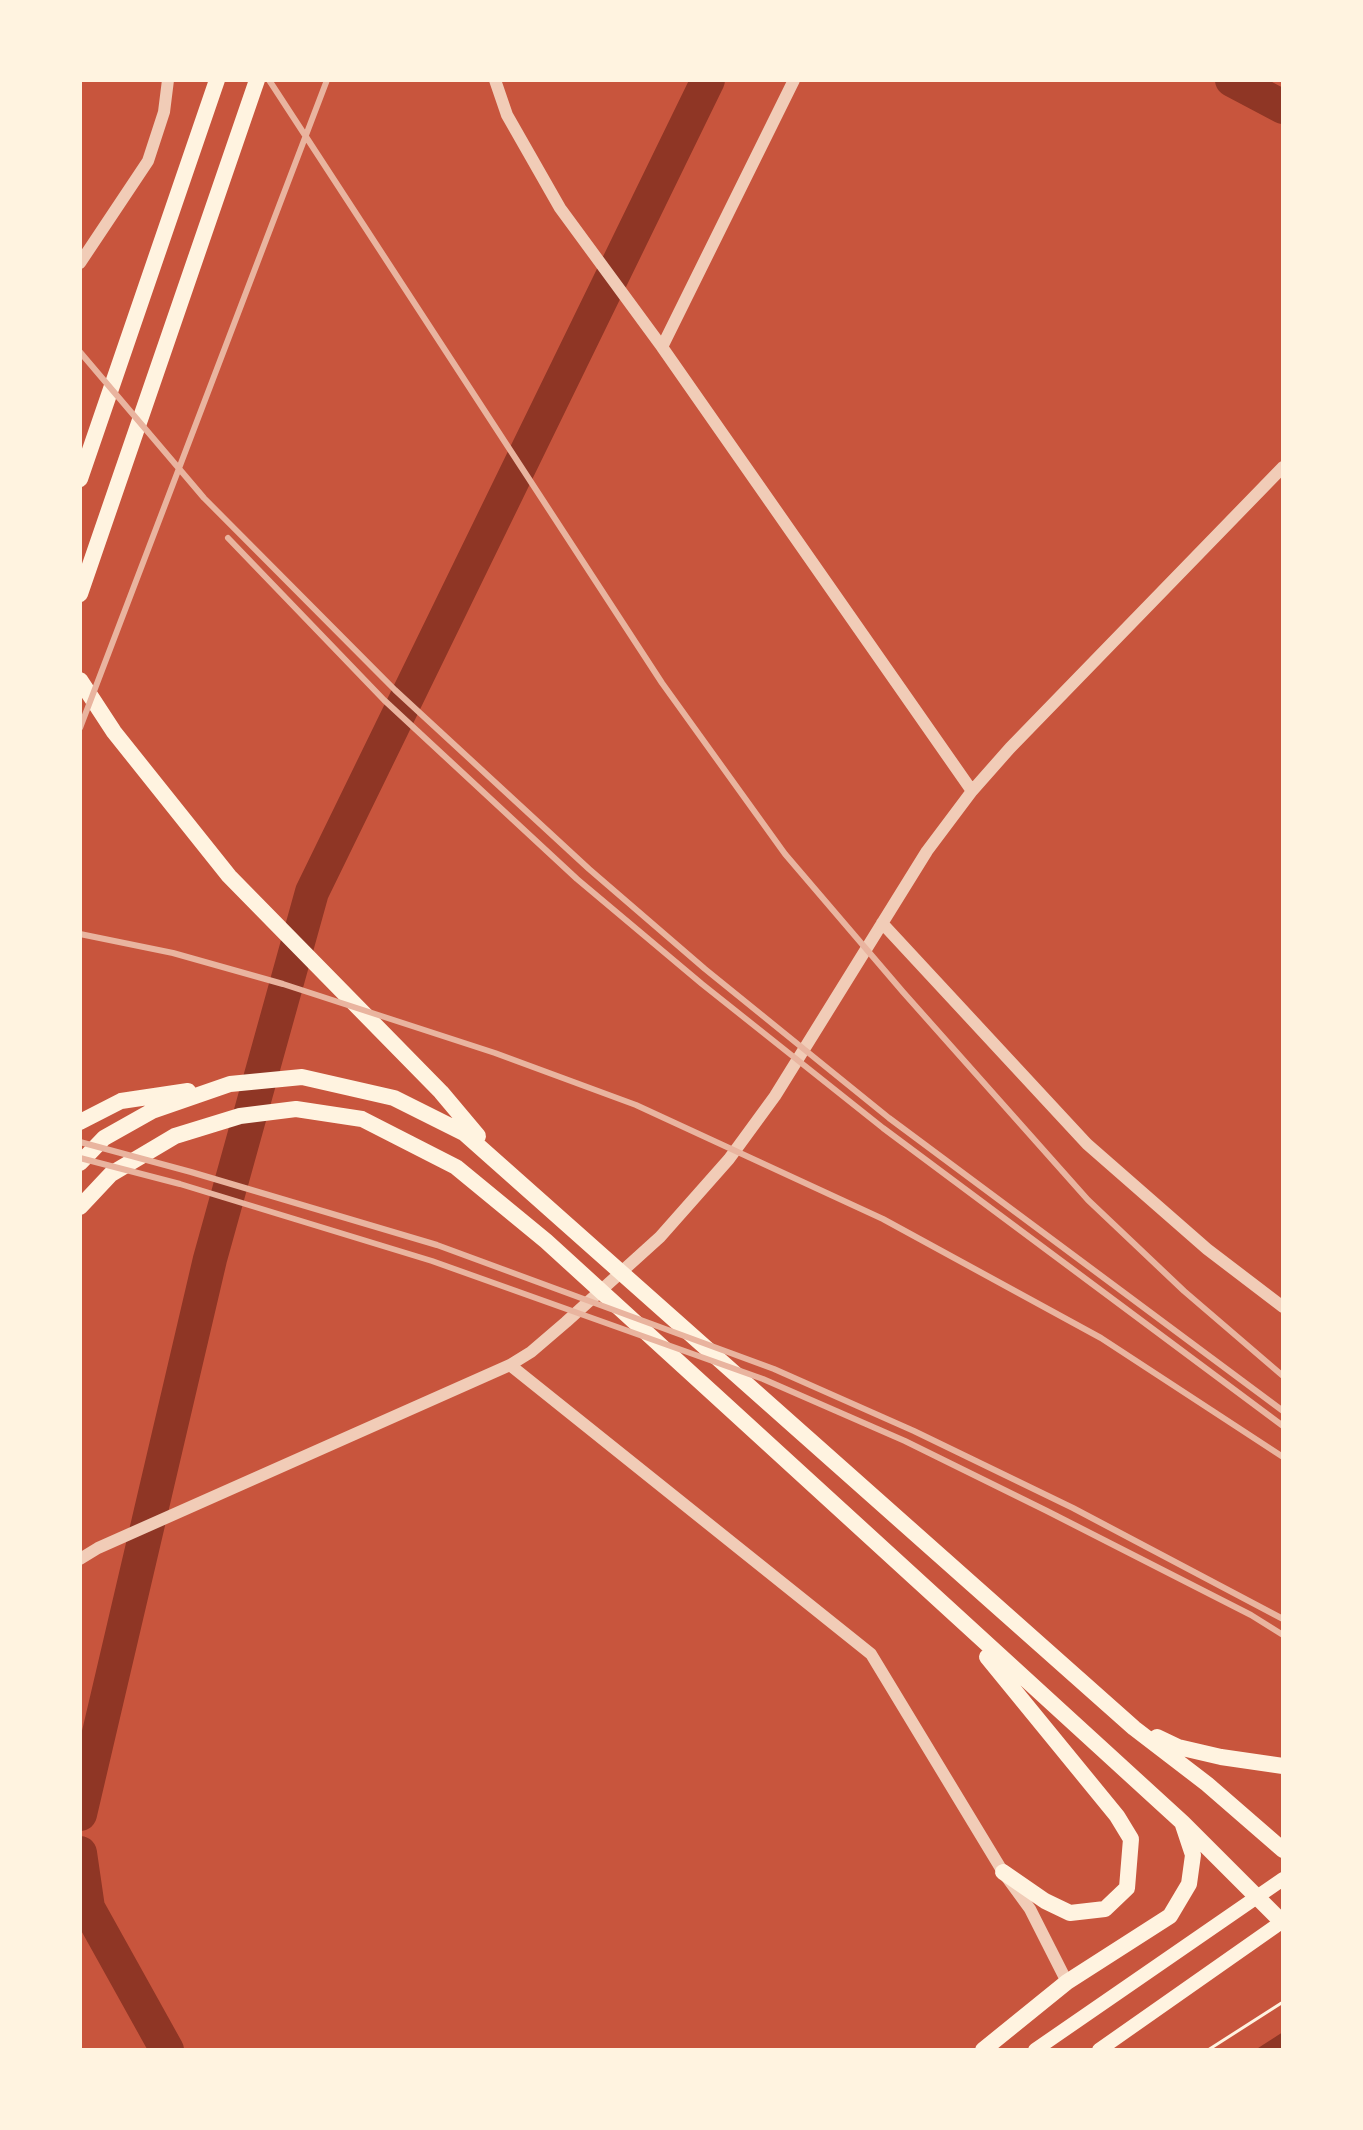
<!DOCTYPE html>
<style>
body{margin:0}
#map{position:relative;width:1363px;height:2130px;overflow:hidden;background:#c8553d;font-family:"Work Sans",sans-serif}
canvas{display:block}
.frame{position:absolute;inset:0;border:82px solid #fff3e0;pointer-events:none}
</style>
<div id="map">
<canvas width="1363" height="2130"></canvas>
<div class="frame"></div>
</div>
<script>
const c = document.querySelector('canvas').getContext('2d');
c.lineJoin = 'round';
function fill(path, color) { c.fillStyle = color; c.fill(path, 'evenodd'); }
const shape = rows => new Path2D(rows.map(r => 'M' + r).join(''));
function stroke(path, color, width, dash) { c.strokeStyle = color; c.lineWidth = width; c.lineCap = dash ? 'butt' : 'round'; c.setLineDash(dash || []); c.stroke(path); }
fill(shape([
 [1283,2032,1283,2050,1255,2050]
]), '#8f3625');
stroke(shape([
 [1232,80,1283,107],
 [80,1814,210,1259,312,892,708,80],
 [80,1853,88,1908,167,2050]
]), '#8f3625', 34);
stroke(shape([
 [1208,2050,1283,2002]
]), '#fff3e0', 3);
stroke(shape([
 [495,80,507,115,560,208,662,347,972,791],
 [80,263,148,161,164,112,168,80],
 [662,347,794,80],
 [882,923,1087,1144,1207,1249,1283,1307],
 [510,1365,871,1654,1003,1872,1030,1909,1067,1982],
 [80,1559,98,1548,510,1365,531,1352,566,1322,660,1237,729,1159,775,1096,927,851,972,791,1010,748,1283,467]
]), '#f1ccb7', 12);
stroke(shape([
 [1035,2050,1283,1879],
 [1099,2050,1283,1921]
]), '#fff3e0', 14);
stroke(shape([
 [80,479,217,80],
 [80,594,257,80]
]), '#fff3e0', 16);
stroke(shape([
 [80,680,114,732,229,876,441,1092,478,1136],
 [80,1122,121,1101,188,1091],
 [80,1163,104,1138,152,1111,230,1084,302,1077,394,1098,464,1133,1134,1728,1207,1784,1283,1850],
 [80,1207,111,1174,175,1136,240,1116,296,1109,362,1119,456,1167,546,1241,717,1397,1183,1823,1282,1922],
 [987,1657,1117,1816,1131,1839,1127,1888,1105,1909,1070,1913,1045,1901,1003,1872],
 [1157,1737,1178,1747,1221,1757,1283,1766],
 [983,2050,1067,1982,1170,1916,1189,1884,1193,1855,1183,1825]
]), '#fff3e0', 16);
stroke(shape([
 [269,80,662,683,785,854,903,992,1088,1200,1184,1291,1283,1376],
 [80,352,204,498,395,690,589,869,705,969,889,1118,1283,1411],
 [228,538,384,700,577,879,702,984,883,1128,1283,1426],
 [80,728,327,80],
 [80,934,173,953,283,984,495,1053,636,1105,883,1219,1101,1338,1283,1457],
 [80,1142,191,1172,437,1245,774,1369,914,1431,1073,1508,1283,1619],
 [80,1158,180,1184,432,1261,763,1379,905,1441,1047,1511,1251,1615,1283,1635]
]), '#e9b49f', 6);
</script>
